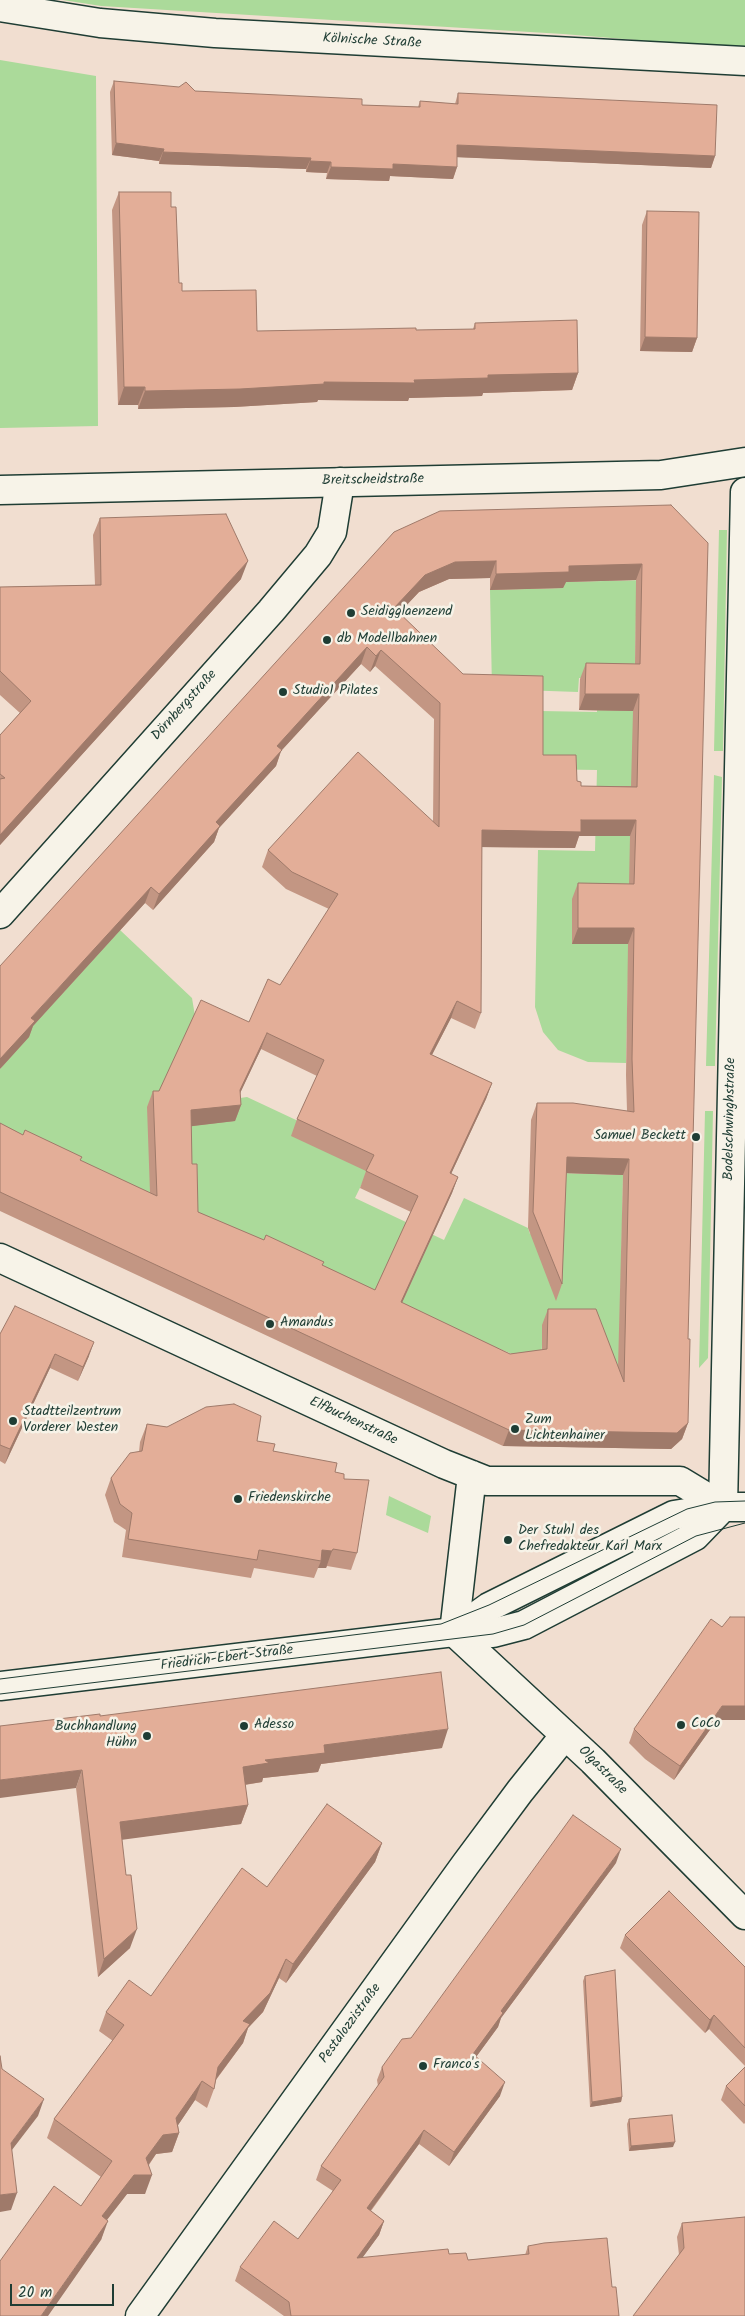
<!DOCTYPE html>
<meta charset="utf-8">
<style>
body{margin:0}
#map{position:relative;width:745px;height:2316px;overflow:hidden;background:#f1ded0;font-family:Kalam,sans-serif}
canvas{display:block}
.scale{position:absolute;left:10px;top:2284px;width:104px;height:22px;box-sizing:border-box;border:2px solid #1f3d34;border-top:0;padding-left:6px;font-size:15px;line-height:18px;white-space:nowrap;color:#1f3d34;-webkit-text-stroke:4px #f7f3e8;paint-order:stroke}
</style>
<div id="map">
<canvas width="745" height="2316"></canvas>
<div class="scale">20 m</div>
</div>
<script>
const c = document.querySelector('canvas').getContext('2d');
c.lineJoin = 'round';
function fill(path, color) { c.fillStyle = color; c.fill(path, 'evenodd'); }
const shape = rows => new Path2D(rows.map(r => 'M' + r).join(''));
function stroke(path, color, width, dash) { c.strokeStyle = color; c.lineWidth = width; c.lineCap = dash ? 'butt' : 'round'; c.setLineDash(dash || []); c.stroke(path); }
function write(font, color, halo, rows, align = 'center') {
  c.font = font + ' Kalam,sans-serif'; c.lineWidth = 5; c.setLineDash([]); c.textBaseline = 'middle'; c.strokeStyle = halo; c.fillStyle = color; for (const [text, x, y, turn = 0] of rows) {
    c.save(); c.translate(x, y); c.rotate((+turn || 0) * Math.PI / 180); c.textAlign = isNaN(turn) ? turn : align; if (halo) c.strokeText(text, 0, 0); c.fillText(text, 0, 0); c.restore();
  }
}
fill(shape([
 [63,0,745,0,745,49,563,34,101,6],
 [0,60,96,76,98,426,0,428],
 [719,530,727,530,723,751,714,751],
 [647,580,636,615,626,1063,588,1062,558,1050,543,1032,535,1007,538,850,595,851,597,770,534,769,540,711,597,712,596,679,579,678,578,692,492,689,490,590,563,588,563,582],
 [714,775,722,777,715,1066,706,1066],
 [120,930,192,998,195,1016,233,1099,247,1097,375,1157,355,1198,444,1240,464,1198,528,1228,530,1234,558,1235,561,1173,623,1175,619,1373,543,1325,541,1364,546,1368,0,1143,0,1069,25,1034],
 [705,1111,713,1111,708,1358,699,1368],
 [389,1496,431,1516,428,1533,386,1515]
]), '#abda9a');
const minor = shape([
 [0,7,100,23,215,33,745,61],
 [0,914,271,611,318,555,332,532,340,482],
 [723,1507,745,492],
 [454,1632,593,1761,745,1915],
 [140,2316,465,1865,520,1791,565,1735]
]);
const tertiary = shape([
 [0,1686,454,1632,489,1607,674,1515,723,1507]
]);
const secondary = shape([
 [0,490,661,475,745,462],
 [0,1258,444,1464,487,1481,680,1481,723,1507,745,1507],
 [472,1475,454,1632,493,1633,524,1625,695,1536,723,1507]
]);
stroke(minor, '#1f3d34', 31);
stroke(tertiary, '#1f3d34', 31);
stroke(secondary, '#1f3d34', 31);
stroke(minor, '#f7f3e8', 28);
stroke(tertiary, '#f7f3e8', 28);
stroke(secondary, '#f7f3e8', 28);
stroke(shape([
 [0,1679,441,1624,489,1605,687,1509,715,1502,745,1501],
 [0,1694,493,1634,524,1625,696,1536,745,1523]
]), '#1f3d34', 1);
fill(shape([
 [114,81,195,91,362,105,418,107,420,101,455,104,458,93,715,156,711,168,457,157,457,167,453,179,390,176,389,181,326,179,327,173,306,172,306,169,159,164,159,161,112,155,110,92],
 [119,192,171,207,179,283,182,291,257,331,416,330,473,329,475,323,578,373,572,390,483,393,482,396,409,398,408,401,318,400,317,402,234,407,138,409,138,405,118,405,112,210],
 [647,211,697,338,692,352,640,351,642,225],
 [671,505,688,1339,688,1423,682,1439,671,1449,503,1446,0,1211,0,1123,23,1135,150,1193,147,1107,153,1091,159,1091,249,1022,280,985,329,909,286,889,262,867,268,850,433,821,434,719,375,666,370,672,361,664,281,751,276,766,219,828,214,842,153,910,145,903,33,1026,29,1037,0,1069,394,532],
 [490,578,490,590,563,588,566,582,636,580,635,664,586,663,580,679,579,710,633,711,631,786,581,786,577,781,543,755,399,613,419,592,449,579],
 [579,836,630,836,629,884,578,883,572,899,572,944,628,944,626,1075,627,1111,537,1103,531,1120,528,1228,556,1301,562,1284,566,1173,623,1175,618,1368,548,1309,542,1325,542,1350,510,1354,402,1303,452,1193,458,1177,451,1174,486,1099,492,1083,432,1055,451,1018,475,1029,481,1013,482,847,575,848],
 [261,1049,317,1076,297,1119,291,1136,366,1171,360,1188,411,1212,375,1290,322,1265,198,1212,192,1164,191,1126,235,1121,241,1105,240,1093],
 [100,518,241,579,0,845,0,735,20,713,0,695,0,587,95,585,93,535],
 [0,1334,89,1356,78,1381,50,1368,5,1464,0,1461],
 [147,1424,257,1441,273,1451,335,1472,344,1479,357,1553,351,1570,327,1566,326,1568,318,1568,314,1578,254,1568,251,1578,122,1557,126,1530,114,1522,105,1495,111,1478,139,1452,140,1442],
 [100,1716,442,1748,321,1764,318,1772,263,1778,262,1782,245,1785,248,1805,241,1824,122,1839,130,1948,98,1977,76,1788],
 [717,1720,674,1780,645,1759,629,1743,634,1729],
 [382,1843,375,1862,286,1983,279,1978,263,2012,248,2028,243,2043,216,2080,214,2089,207,2108,195,2100,178,2125,179,2133,172,2152,156,2154,149,2165,145,2194,127,2194,107,2220,101,2240,81,2206,101,2177,47,2138,54,2119,113,2041,99,2031,106,2012,151,1996,267,1887],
 [616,1863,501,2018,498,2027,476,2057,500,2096,449,2166,419,2144,371,2211,384,2221,379,2235,362,2258,449,2254,468,2260,525,2255,528,2246,612,2287,619,2316,284,2316,235,2281,240,2267,298,2239,333,2191,316,2180,321,2166,378,2086,377,2080,382,2067,411,2038],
 [625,1935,745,1967,745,2066,709,2029,705,2033,620,1948],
 [585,1976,622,2097,621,2102,590,2107,583,1981],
 [745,2067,745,2123,744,2124,721,2100,726,2086],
 [629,2119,673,2147,629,2151,627,2124],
 [745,2217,679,2255,677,2237,682,2223]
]), '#c39683');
fill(shape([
 [116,143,164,149,159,161,112,155],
 [457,145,715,156,711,168,453,157],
 [163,152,311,158,306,169,159,164],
 [310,161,331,162,327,173,306,172],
 [393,164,457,167,453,179,390,176,389,181,326,179,331,167],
 [645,337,697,338,692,352,640,351],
 [578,373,572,390,483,393,482,396,409,398,408,401,318,400,317,402,234,407,138,409,145,391,324,382,414,380,488,375],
 [124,387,145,387,138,405,118,405],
 [248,561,241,579,0,845,0,835],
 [496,561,490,578,449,579,419,592,388,625,394,608,425,575,455,562],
 [642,564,636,580,566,582,563,588,490,590,496,574,569,566],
 [367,647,361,664,281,751,276,766,219,828,214,842,153,910,159,894,277,746],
 [381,650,375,666,370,672,376,656],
 [585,694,639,694,633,711,579,710],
 [581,820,636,820,630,836,579,836,575,848,476,847,482,830],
 [151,887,145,903,33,1026,29,1037,0,1069,0,1059,31,1018],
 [578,928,634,928,628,944,572,944],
 [457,1001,451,1018,424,1070,430,1054],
 [267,1033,261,1049,234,1106,241,1105,235,1121,185,1127,191,1110,240,1090],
 [492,1083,486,1099,444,1189,450,1173],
 [567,1157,629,1159,623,1175,561,1173],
 [458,1177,452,1193,395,1318,401,1302],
 [94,1342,89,1356,78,1381,83,1367],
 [55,1354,50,1368,5,1464,10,1449],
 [688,1423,682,1439,671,1449,503,1446,509,1430],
 [322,1550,332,1551,326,1568,318,1568,321,1561],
 [722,1706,745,1706,745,1720,717,1720,674,1780,680,1766],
 [448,1729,442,1748,321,1764,318,1772,263,1778,262,1782,236,1786,243,1767,265,1760,324,1745],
 [82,1770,76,1788,0,1798,0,1780],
 [248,1805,241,1824,113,1841,120,1822],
 [382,1843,375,1862,286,1983,293,1964],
 [621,1849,616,1863,501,2018,498,2027,468,2068,473,2054,501,2011],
 [137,1929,130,1948,98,1977,104,1959],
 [286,1959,279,1978,263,2012,248,2028,243,2043,211,2086,218,2067,243,2021],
 [714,2015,709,2029,705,2033,710,2020],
 [202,2081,195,2100,172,2134,179,2133,172,2152,156,2154,141,2175,152,2175,145,2194,127,2194,95,2235,102,2216,176,2118],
 [505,2082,500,2096,449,2166,454,2152],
 [622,2097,621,2102,590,2107,592,2102],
 [44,2099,38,2116,5,2159,11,2143],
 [424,2130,419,2144,362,2222,367,2208],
 [675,2142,673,2147,629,2151,631,2146],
 [17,2193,11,2210,0,2212,0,2195],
 [108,2221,101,2240,48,2316,41,2316],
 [384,2221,379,2235,352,2272,357,2258]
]), '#9f7a6a');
const building = shape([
 [114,81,179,87,186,82,195,91,362,99,362,105,420,107,420,101,458,104,458,93,717,105,715,156,457,145,457,167,393,164,393,169,331,167,331,162,310,161,311,158,163,152,164,149,116,143,114,81],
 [119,192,171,192,171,207,176,207,179,283,182,283,182,291,256,290,257,331,416,328,416,330,475,329,475,323,577,320,578,373,488,375,488,378,414,380,415,383,324,382,324,384,240,389,145,391,145,387,124,387,119,192],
 [647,211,699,212,697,338,645,337,647,211],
 [671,505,708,543,688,1339,690,1339,688,1423,677,1433,509,1430,0,1192,0,1123,23,1135,25,1130,82,1157,80,1160,157,1196,153,1091,159,1091,201,1000,249,1022,268,979,280,985,338,894,292,872,268,850,358,752,439,827,440,703,381,650,376,656,367,647,277,746,282,750,216,822,220,826,159,894,151,887,31,1018,35,1021,0,1059,0,966,394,532,440,511,671,505],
 [496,561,496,574,569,572,569,566,642,564,640,664,586,663,585,694,639,694,637,787,581,786,581,782,577,781,576,755,543,755,543,676,463,674,394,608,425,575,455,562,496,561],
 [581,820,636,820,634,884,578,883,578,928,634,928,632,1059,634,1112,573,1103,537,1103,533,1212,562,1284,567,1157,629,1159,624,1382,596,1309,548,1309,547,1349,510,1354,401,1302,458,1177,450,1173,492,1083,430,1054,457,1001,481,1013,482,830,581,832,581,820],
 [267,1033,324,1060,297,1119,374,1155,366,1171,418,1196,375,1290,322,1265,324,1262,266,1235,264,1240,198,1212,197,1164,192,1164,191,1110,241,1105,240,1090,267,1033],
 [226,514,248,561,0,835,0,779,5,778,0,774,0,735,31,701,0,671,0,587,101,585,100,518,226,514],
 [15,1306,94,1342,83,1367,55,1354,10,1449,0,1445,0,1334,15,1306],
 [234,1404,261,1416,257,1441,275,1444,273,1451,337,1463,335,1472,344,1474,344,1479,369,1480,357,1553,333,1549,332,1551,322,1550,321,1561,259,1550,257,1560,128,1539,132,1513,120,1504,111,1478,130,1453,142,1451,147,1424,167,1427,206,1407,234,1404],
 [730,1617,745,1617,745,1706,722,1706,680,1766,650,1745,634,1729,711,1619,722,1627,730,1617],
 [441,1672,448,1729,324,1745,325,1753,265,1760,269,1763,243,1767,248,1805,120,1822,126,1875,131,1875,137,1929,104,1959,82,1770,0,1780,0,1726,100,1714,100,1716,441,1672],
 [327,1804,382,1843,293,1964,286,1959,270,1993,243,2021,250,2024,218,2067,214,2089,202,2081,176,2118,179,2133,163,2135,146,2158,152,2175,134,2175,102,2216,108,2221,41,2316,0,2316,0,2261,54,2186,81,2206,112,2161,54,2119,124,2025,106,2012,129,1980,151,1996,242,1868,267,1887,327,1804],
 [573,1815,621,1849,501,2011,503,2013,473,2054,505,2082,454,2152,424,2130,367,2208,384,2221,357,2258,448,2249,449,2254,466,2253,468,2260,529,2254,528,2246,544,2243,607,2238,612,2287,616,2287,619,2316,291,2316,289,2302,240,2267,274,2221,298,2239,341,2180,321,2166,384,2077,382,2067,402,2039,411,2038,573,1815],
 [669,1891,745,1967,745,2048,714,2015,710,2020,625,1935,669,1891],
 [615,1970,622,2097,592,2102,585,1976,615,1970],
 [0,2056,2,2069,44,2099,11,2143,17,2193,0,2195,0,2056],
 [745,2067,745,2106,726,2086,745,2067],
 [672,2115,675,2142,631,2146,629,2119,672,2115],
 [745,2217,745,2316,633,2316,684,2248,682,2223,745,2217]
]);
fill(building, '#e3ae98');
stroke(building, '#9f7a6a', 1);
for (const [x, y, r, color] of [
 [351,613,5,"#1f3d34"],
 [327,640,5,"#1f3d34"],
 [283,692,5,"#1f3d34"],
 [696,1137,5,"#1f3d34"],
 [270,1324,5,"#1f3d34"],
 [13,1421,5,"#1f3d34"],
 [515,1429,5,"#1f3d34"],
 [238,1499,5,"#1f3d34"],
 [508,1540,5,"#1f3d34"],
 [681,1725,5,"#1f3d34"],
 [244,1726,5,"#1f3d34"],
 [147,1736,5,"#1f3d34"],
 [423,2066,5,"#1f3d34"]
]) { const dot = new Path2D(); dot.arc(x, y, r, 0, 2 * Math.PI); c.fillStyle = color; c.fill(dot); stroke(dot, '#f7f3e8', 2); }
write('14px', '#1f3d34', '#f7f3e8', [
 ["Kölnische Straße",372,42,3],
 ["Breitscheidstraße",373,481,-1],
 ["Dörnbergstraße",185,706,-48],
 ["Bodelschwinghstraße",731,1119,-89],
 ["Elfbuchenstraße",353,1422,25],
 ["Friedrich-Ebert-Straße",227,1659,-7],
 ["Olgastraße",602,1771,45],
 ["Pestalozzistraße",351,2024,-54]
]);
write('14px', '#1f3d34', '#f7f3e8', [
 ["Seidigglaenzend",361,613],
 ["db Modellbahnen",337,640],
 ["Studio1 Pilates",293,692],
 ["Samuel Beckett",686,1137,"right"],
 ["Amandus",280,1324],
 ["Stadtteilzentrum",23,1413],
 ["Vorderer Westen",23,1429],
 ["Zum",525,1421],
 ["Lichtenhainer",525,1437],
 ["Friedenskirche",248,1499],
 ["Der Stuhl des",518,1532],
 ["Chefredakteur Karl Marx",518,1548],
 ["CoCo",691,1725],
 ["Adesso",254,1726],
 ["Buchhandlung",137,1728,"right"],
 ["Hühn",137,1744,"right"],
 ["Franco's",433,2066]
], 'left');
</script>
